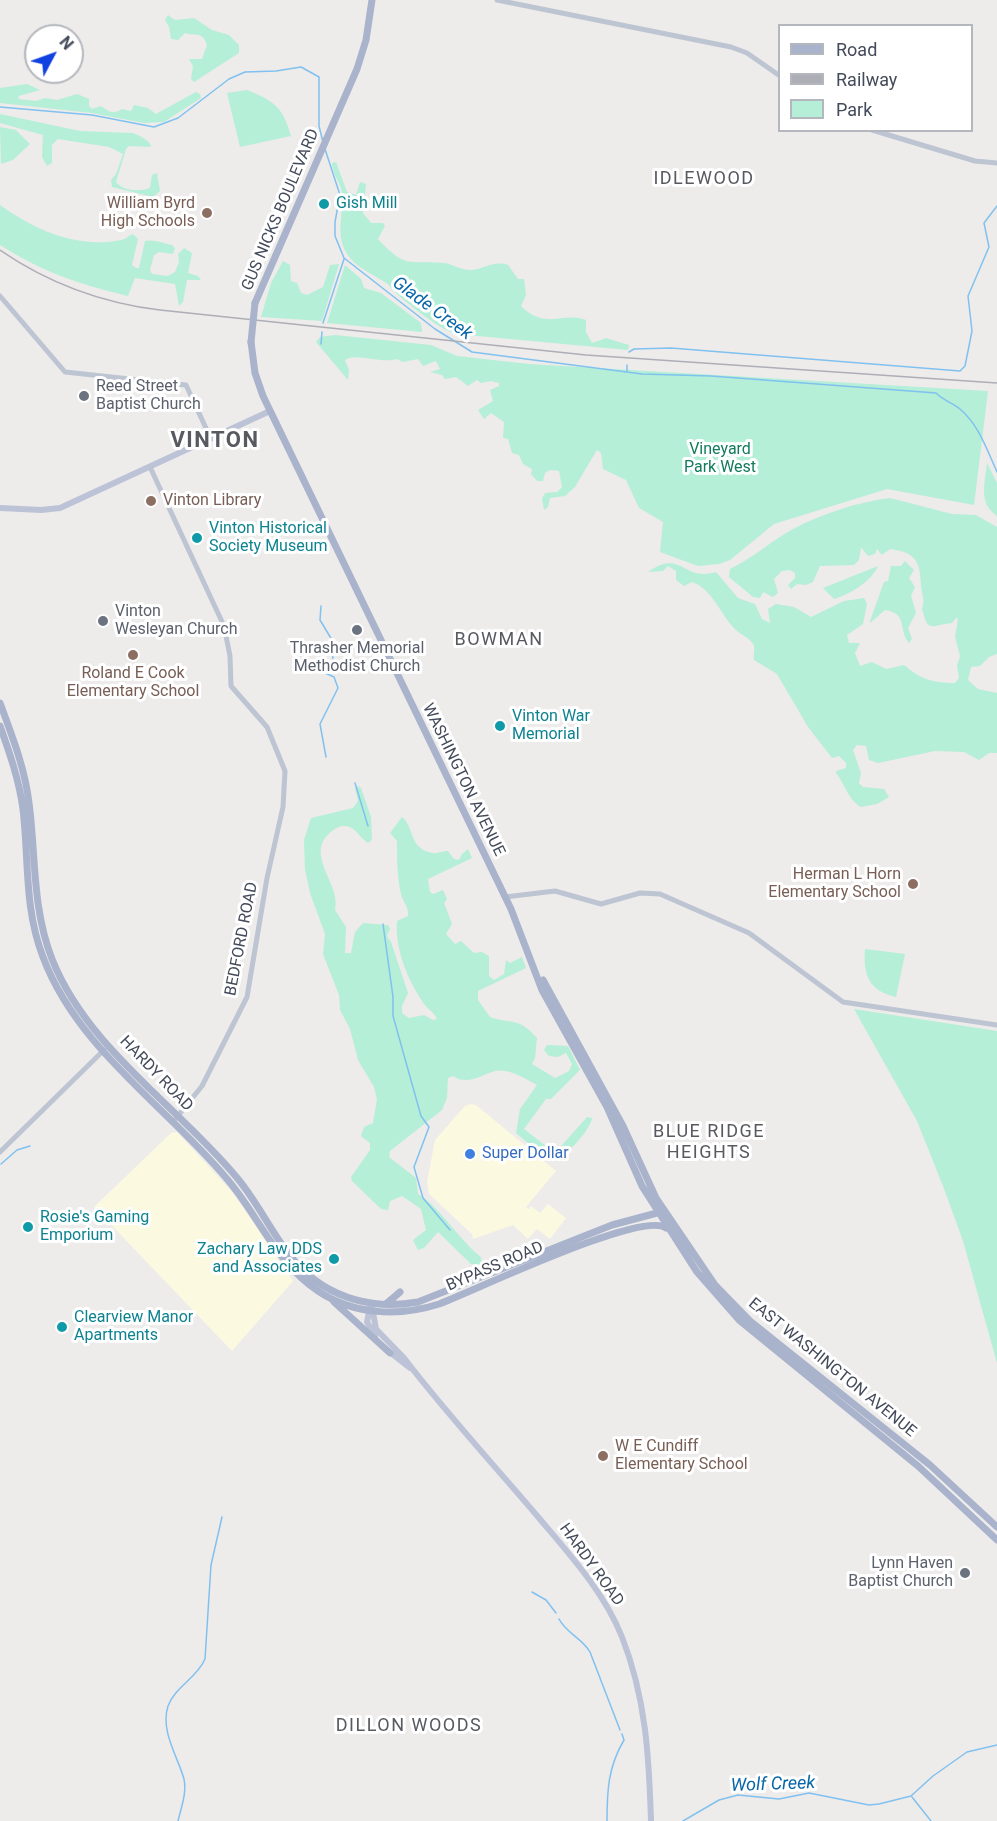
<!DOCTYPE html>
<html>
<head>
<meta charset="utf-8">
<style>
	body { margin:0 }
	#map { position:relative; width:997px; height:1821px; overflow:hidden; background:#eeebeb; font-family:Roboto,sans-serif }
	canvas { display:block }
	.legend { position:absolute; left:778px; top:24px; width:195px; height:108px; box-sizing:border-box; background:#fff; border:2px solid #b4b7bd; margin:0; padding:8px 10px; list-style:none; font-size:18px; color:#434a59 }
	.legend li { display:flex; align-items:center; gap:12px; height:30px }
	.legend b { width:30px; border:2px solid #b4b7bd }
	.north { position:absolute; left:24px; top:24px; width:60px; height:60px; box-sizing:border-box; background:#fff; border:2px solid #b4b7bd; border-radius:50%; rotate:49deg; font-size:16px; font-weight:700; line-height:24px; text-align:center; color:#434a59 }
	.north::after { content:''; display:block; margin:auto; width:21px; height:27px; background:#1142e1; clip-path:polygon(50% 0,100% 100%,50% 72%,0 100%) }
</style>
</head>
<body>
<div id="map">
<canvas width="997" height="1821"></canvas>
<ul class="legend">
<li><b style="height:8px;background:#a9b3cc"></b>Road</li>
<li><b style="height:8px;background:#adaeb6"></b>Railway</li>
<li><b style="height:16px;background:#b5efd7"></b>Park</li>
</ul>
<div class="north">N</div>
</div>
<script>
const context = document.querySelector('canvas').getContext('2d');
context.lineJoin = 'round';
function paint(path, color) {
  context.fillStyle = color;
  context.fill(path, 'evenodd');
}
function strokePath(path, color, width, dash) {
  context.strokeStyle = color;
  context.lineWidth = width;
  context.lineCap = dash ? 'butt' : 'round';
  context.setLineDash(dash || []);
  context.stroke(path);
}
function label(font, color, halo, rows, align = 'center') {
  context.font = font + ' Roboto,sans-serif';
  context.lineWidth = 6;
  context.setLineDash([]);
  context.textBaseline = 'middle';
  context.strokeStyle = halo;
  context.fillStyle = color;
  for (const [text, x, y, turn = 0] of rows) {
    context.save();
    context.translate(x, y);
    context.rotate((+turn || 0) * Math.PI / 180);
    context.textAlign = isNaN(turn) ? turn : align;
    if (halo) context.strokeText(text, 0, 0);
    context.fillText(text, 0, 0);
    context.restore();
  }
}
const commercial = new Path2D(`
	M471 1104 476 1105 556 1171 526 1207 529 1209 531 1206 540 1213 548 1204 566 1218 550 1239 537 1229 528 1239 513 1225 473 1239 472 1234 429 1194 427 1182 435 1140 465 1106Z
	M177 1132 233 1193 293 1281 232 1351 94 1207 171 1133Z`);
const green = new Path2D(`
	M168 15 175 20 194 18 212 30 229 35 239 45V53L194 82 191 79 193 66 189 59H202L207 45C202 30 196 37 185 33L178 40 171 39 169 27 165 20Z
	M27 84 40 90 19 96 18 99 36 101 45 98 57 100 77 94 89 99V106L92 109 101 106C110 112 112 115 122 109L131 111 134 105 148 108 156 114 196 92 200 94 201 98 164 122 144 123 92 113 0 103V88Z
	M247 90C274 101 283 107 291 136L240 147 227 93Z
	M0 114 80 131 133 133C140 136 151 141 151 147L129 146 126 149 116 182C123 191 140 192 150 188L152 175 157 173 160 191 153 197 112 187 111 180 116 174 123 154 109 147 58 139 52 145V163L47 166 42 157 43 135 0 123Z
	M0 127 16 130 30 144 13 160 1 164Z
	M336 162 347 192 356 195 360 182 366 184 363 213 371 223H383L385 226 378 239C406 269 407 260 444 263 453 264 462 271 471 270 485 269 493 260 508 265L518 279H524L526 295 521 306C546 331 562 311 586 320V332L592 343 606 338 629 345 628 350 456 334C439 329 409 305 396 293 392 290 390 285 386 283 373 274 354 267 346 252 335 233 344 214 342 193 341 183 332 174 332 163Z
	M0 205C35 230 77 249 121 240 126 239 128 236 133 234L138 239 132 265 136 268H139L145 241C153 239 164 243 172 245L175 248 173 254 159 252 154 255 150 270 152 274 168 276 175 272 179 262 178 254 184 248 192 253 188 273 198 276 201 280H187L183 302 179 306 175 284 135 278 128 296C79 284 44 273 0 245Z
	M283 261 290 265 291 281 297 283 301 293 307 295 323 287 330 265 339 264 322 321 261 317 271 283Z
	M345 265 361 279 364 288 381 293 421 323 422 332 327 323Z
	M335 335 431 345 457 356 529 364 988 391 974 505 887 489 774 524 730 560 719 564 698 566 660 552 663 522 639 508 626 480 603 469 601 453 597 450 575 487 565 496 550 498 548 507 544 510 542 499 545 493 557 492 562 487 559 471 550 470 545 473 543 481H537L531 474 532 469 523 464 519 455 512 453 508 439 503 438 504 422 491 413 484 419 478 410 493 401 490 390 499 386V383L491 381 481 383 477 380 468 386 456 377 445 379 442 375 430 372 440 369 436 361 423 366 418 359 403 362 397 359C379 364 357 352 345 360L349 370 348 380 316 342 320 337Z
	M987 463 997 483V516C978 503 985 484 987 463Z
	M890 498 952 514 976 515 997 527V654L989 657 980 666 971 667 968 680 978 689 997 693V753H989L979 760 964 752 935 751 878 763 869 760 866 746 857 745 853 750 861 773 859 783 863 787 884 789 889 797 877 804 861 807C848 800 845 784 836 773V771L846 768V763L839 756 832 758 808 727 777 674 754 660C753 656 755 649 754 646 752 638 738 634 733 627 720 613 712 589 692 582L684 586 676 580V571L668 566 663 571 648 572C682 548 682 582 716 572L738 598 755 604 762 619 770 623 768 609 776 604 794 607 811 617 844 601 864 598 867 604 863 624 847 635 849 643H860L855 653 860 666 872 662 886 669 904 665C919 678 932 683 955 683L959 678 957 666 960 656 955 637 958 619 956 618C951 625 951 623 944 624 927 629 927 626 922 609 925 599 922 596 921 585 920 562 916 552 890 549L882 555 877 549 875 554 868 556 861 547 859 560 854 565 820 566 813 582 806 585 797 584 791 589 788 585 795 578V573L790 570 782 571 774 579 778 593 773 597 763 592 760 598 753 597 729 577 730 569C753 558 771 541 793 529 821 514 858 502 890 498Z
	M905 561 914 570 909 578 915 587 911 596 916 613 908 628 912 639 909 643C898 630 908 613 885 610L870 623V621L884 582 888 581 891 566H901Z
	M878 566C872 581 849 595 834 599L823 588Z
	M358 786 361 788 371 817 372 840 368 843C360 838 358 831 350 827 343 825 338 826 332 831 302 854 342 884 335 910L346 927 345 953H351L355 932 363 923 388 925 390 929 387 936 391 942 408 993 402 1006V1013L409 1018 424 1015 433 1020 437 1019C434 1012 426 1008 422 1001 407 978 395 949 397 921L408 916C409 906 403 903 401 894 397 876 397 859 397 841L390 833 402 817C415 827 408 849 433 853 437 854 443 851 448 851L454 859 459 860 462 854 468 849 472 858 428 879 430 892 433 894 443 890 447 899 444 903 452 924 446 934 455 944 461 941 474 953 482 952 489 956V976L494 980 504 974 506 960 510 963 522 957 526 968 478 991V1000L490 1017C513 1025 517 1016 537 1038L535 1058 532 1064 555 1078 569 1071 572 1064 566 1053 558 1057 549 1056 544 1050 547 1045 568 1046 580 1070 551 1099H546L524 1129 555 1153 587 1117 592 1118C590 1131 563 1161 549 1161L516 1133 520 1109 537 1085C526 1079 509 1068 495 1071 481 1075 468 1086 453 1076L448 1078 447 1098 442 1110 390 1151 389 1157 416 1178 418 1194C441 1208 458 1239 481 1257L482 1265 471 1264 438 1232 424 1248 418 1250 413 1240 426 1230 421 1209 402 1196 390 1201 388 1210 381 1209 352 1181 351 1177 370 1150V1143L361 1136 364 1127 373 1123 377 1099 374 1087 358 1060 350 1029 340 1010 339 995 323 954 325 934 310 893 305 869 304 840 311 818 353 808 358 801 355 788Z
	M865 949 905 954 896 997C869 991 863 975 865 949Z
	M854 1009 997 1031V1363L963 1241 943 1186 917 1121Z`);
const stream = new Path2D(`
	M0 107 92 115 154 127 178 118 229 79 245 72 276 71 301 67 319 77V126L323 142
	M325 149 340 195 335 222V236L344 258 435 329 472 352 642 374 711 376 936 393C944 401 953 403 960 409 979 425 987 450 997 472
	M323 323 344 259
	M321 344 322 332
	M629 352 634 349 671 348 960 371 965 366 972 331 968 296 989 247 984 223 997 206
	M627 371V365
	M321 606 320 620 332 640 333 661 325 668V673L334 677 338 688 320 724 326 757
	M355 783 368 826
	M383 924 393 997V1016L421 1116 429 1127 414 1167 423 1198 450 1230
	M1 1164 17 1150 30 1146
	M532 1592 546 1600 556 1613
	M559 1619C566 1633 582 1638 590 1652L620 1730
	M912 1797 931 1821
	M178 1821C181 1808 187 1793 184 1779 178 1757 160 1731 168 1706 175 1687 197 1678 205 1659L211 1565 222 1517
	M607 1821C607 1791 608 1767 624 1740L622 1734
	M683 1821 719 1800 738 1795 779 1799 809 1793 869 1805 879 1804 911 1796 933 1776 967 1752 997 1745`);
const tertiary = new Path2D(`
	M497 0 731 47 747 53 780 76
	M872 130 975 161 997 163
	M0 296 65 372 186 385 211 439
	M150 467 224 626 230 656 231 686 267 727 285 771 283 807 267 878 247 997 202 1086 173 1122
	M505 897 555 891 601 904 640 893 660 894 749 933 843 1002 997 1025
	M0 1152 104 1050`);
const secondary = new Path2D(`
	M0 508 41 510 60 508 270 411
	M370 1307 367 1322 375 1336
	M372 1307 376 1329 404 1358C446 1413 494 1465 539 1518 570 1555 604 1592 622 1637 646 1698 649 1757 651 1821
	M387 1350 410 1368`);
const primary = new Path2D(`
	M255 303 357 69 366 40 372 0
	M251 342 255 373 263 396 511 909 542 990 607 1107 642 1186 697 1272 739 1320 918 1466 997 1540
	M0 703C12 736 25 768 29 803 36 856 32 908 52 959 87 1048 179 1107 238 1179 267 1214 282 1260 322 1285 351 1303 384 1308 418 1302L612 1225 657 1213 666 1215
	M0 726C10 754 19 780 23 809 29 860 24 908 43 957 77 1048 166 1106 227 1179 258 1215 276 1263 318 1291 354 1315 399 1317 439 1304 474 1291 642 1210 666 1228
	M543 980 623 1126 656 1198 715 1285 750 1321 930 1465 997 1527
	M334 1302 390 1353
	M386 1304 400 1292`);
const rail = new Path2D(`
	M0 250C48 283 103 303 160 310L586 355 997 383`);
const primaryBridge = new Path2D(`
	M251 342 255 303`);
const markers = [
	[324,204,6,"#0f9aa8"],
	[207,213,6,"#8d6e63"],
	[84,396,6,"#6b7280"],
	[151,501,6,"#8d6e63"],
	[197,538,6,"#0f9aa8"],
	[103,621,6,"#6b7280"],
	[357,630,6,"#6b7280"],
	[133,655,6,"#8d6e63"],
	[500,726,6,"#0f9aa8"],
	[913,884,6,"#8d6e63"],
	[470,1154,6,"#3f7fe0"],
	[28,1227,6,"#0f9aa8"],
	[334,1259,6,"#0f9aa8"],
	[62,1327,6,"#0f9aa8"],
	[603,1456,6,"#8d6e63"],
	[965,1573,6,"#6b7280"]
];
const educationNames = [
	["William Byrd",195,204],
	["High Schools",195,222],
	["Vinton Library",163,501,"left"],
	["Roland E Cook",133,674,"center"],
	["Elementary School",133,692,"center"],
	["Herman L Horn",901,875],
	["Elementary School",901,893],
	["W E Cundiff",615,1447,"left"],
	["Elementary School",615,1465,"left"]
];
const cultureNames = [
	["Gish Mill",336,204],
	["Vinton Historical",209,529],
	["Society Museum",209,547],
	["Vinton War",512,717],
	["Memorial",512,735],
	["Rosie's Gaming",40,1218],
	["Emporium",40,1236],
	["Zachary Law DDS",322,1250,"right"],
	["and Associates",322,1268,"right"],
	["Clearview Manor",74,1318],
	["Apartments",74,1336]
];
const streetNames = [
	["GUS NICKS BOULEVARD",281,210,-67],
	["WASHINGTON AVENUE",463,780,64],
	["BEDFORD ROAD",242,939,-79],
	["HARDY ROAD",156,1074,46],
	["BYPASS ROAD",495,1267,-23],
	["EAST WASHINGTON AVENUE",832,1368,39],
	["HARDY ROAD",591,1565,54]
];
const worshipNames = [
	["Reed Street",96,387],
	["Baptist Church",96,405],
	["Vinton",115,612],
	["Wesleyan Church",115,630],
	["Thrasher Memorial",357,649,"center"],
	["Methodist Church",357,667,"center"],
	["Lynn Haven",953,1564,"right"],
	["Baptist Church",953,1582,"right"]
];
const parkNames = [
	["Vineyard",720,450],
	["Park West",720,468]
];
const shopNames = [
	["Super Dollar",482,1154]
];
const neighbourhoodNames = [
	["IDLEWOOD",704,179],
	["BOWMAN",499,640],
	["BLUE RIDGE",709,1132],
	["HEIGHTS",709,1153],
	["DILLON WOODS",409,1726]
];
const waterNames = [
	["Glade Creek",432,309,36],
	["Wolf Creek",773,1785,-2]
];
const districtNames = [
	["VINTON",215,441]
];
paint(commercial, '#fcf9e1');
paint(green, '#b5efd7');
strokePath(stream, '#80c1ef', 1.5);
strokePath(tertiary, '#bdc4d2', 5);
strokePath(secondary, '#bcc3d6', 6);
strokePath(primary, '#a9b3cc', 7);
strokePath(rail, '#adaeb6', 1.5);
strokePath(primaryBridge, '#a9b3cc', 7);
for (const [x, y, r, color] of markers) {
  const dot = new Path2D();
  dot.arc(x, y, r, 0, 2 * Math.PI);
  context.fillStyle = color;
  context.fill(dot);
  strokePath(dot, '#fff', 2);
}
label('16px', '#785e54', '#fff', educationNames, 'right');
label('16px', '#0d838f', '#fff', cultureNames, 'left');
label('16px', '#434a59', '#fff', streetNames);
label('16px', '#5b616d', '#fff', worshipNames, 'left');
label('16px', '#127b5c', '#fff', parkNames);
label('16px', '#366cbe', '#fff', shopNames, 'left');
context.letterSpacing = '1.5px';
label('18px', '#585a60', '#fff', neighbourhoodNames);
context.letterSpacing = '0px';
label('italic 18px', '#0666a8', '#fff', waterNames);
context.letterSpacing = '1.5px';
label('bold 22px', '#585a60', '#fff', districtNames);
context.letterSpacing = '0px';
</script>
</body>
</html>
